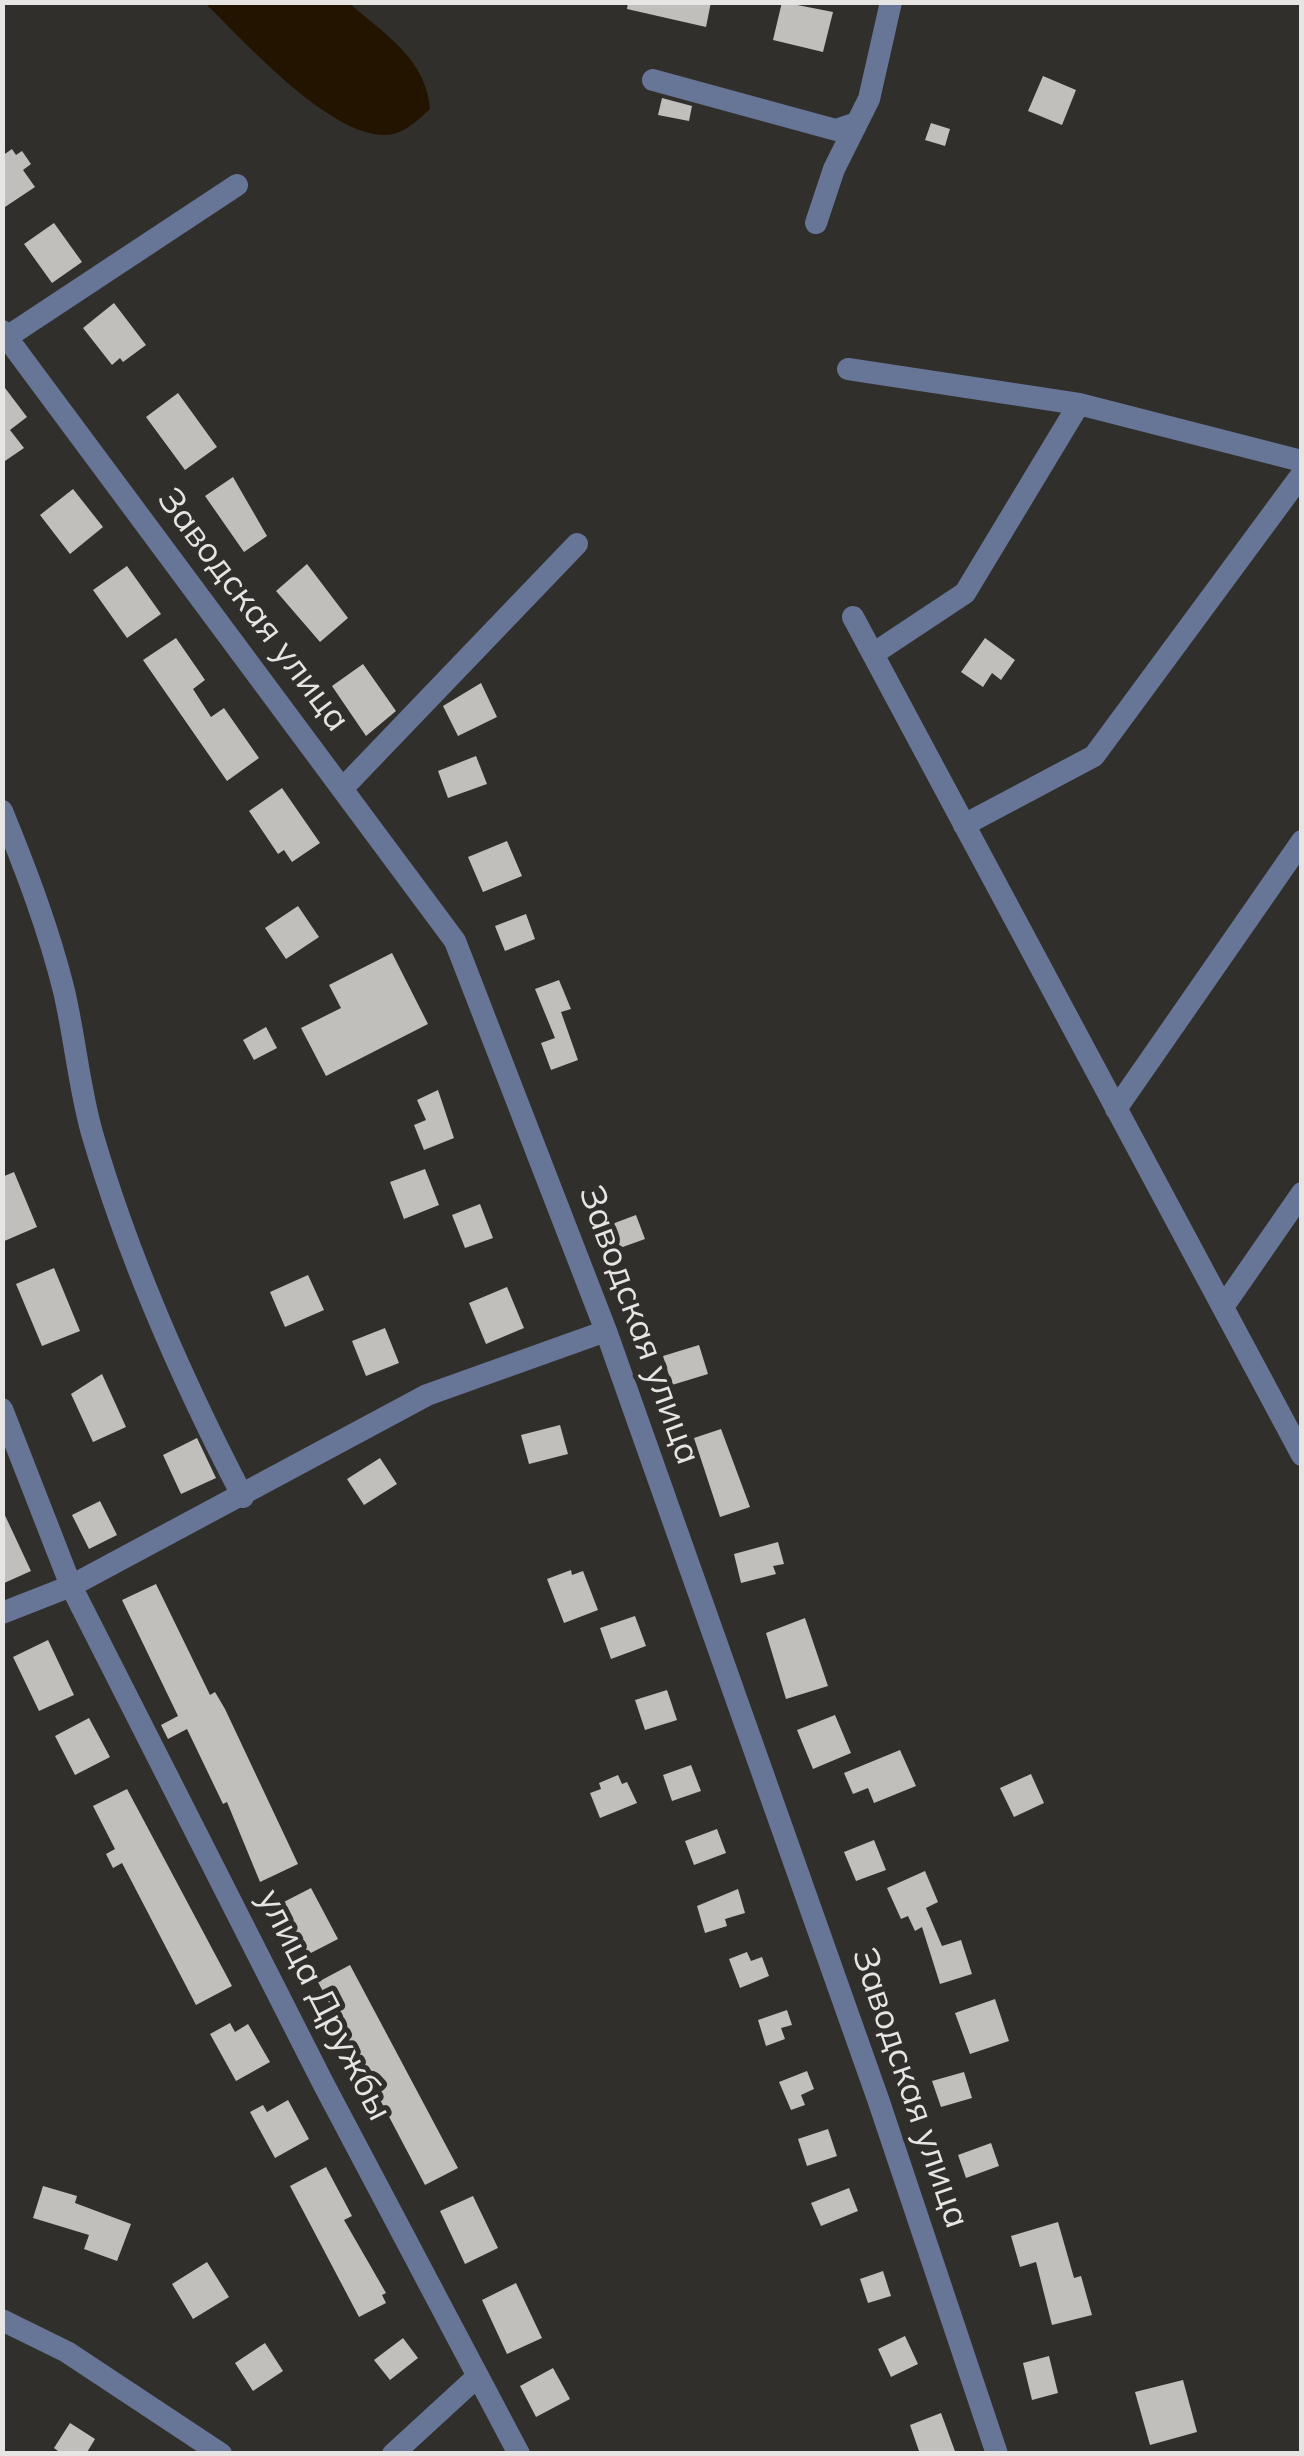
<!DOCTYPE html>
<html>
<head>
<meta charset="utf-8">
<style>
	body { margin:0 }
	#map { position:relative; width:1304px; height:2456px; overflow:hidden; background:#312f2c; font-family:Mulish,sans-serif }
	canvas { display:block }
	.frame { position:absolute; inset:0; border:5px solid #e6e5e3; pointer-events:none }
</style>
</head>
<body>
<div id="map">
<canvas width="1304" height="2456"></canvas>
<div class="frame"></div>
</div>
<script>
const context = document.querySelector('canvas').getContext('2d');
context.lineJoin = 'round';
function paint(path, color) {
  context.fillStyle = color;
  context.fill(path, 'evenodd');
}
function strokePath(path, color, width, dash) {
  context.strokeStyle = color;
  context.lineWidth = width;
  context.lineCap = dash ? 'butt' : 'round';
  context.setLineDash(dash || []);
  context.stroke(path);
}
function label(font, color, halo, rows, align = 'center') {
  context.font = font + ' Mulish,sans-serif';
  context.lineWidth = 10;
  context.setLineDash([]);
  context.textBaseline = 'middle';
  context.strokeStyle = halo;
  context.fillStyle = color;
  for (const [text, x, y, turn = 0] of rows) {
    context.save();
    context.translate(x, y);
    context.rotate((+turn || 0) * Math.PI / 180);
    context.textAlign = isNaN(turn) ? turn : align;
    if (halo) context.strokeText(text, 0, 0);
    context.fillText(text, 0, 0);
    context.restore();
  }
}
const water = new Path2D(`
	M205 3H349C384 34 426 58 430 109 417 121 403 135 384 135 328 135 243 40 205 3Z`);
const building = new Path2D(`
	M628 2H711L706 27 627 9Z
	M782 2 833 12 823 52 773 40Z
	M1043 76 1076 90 1062 125 1028 111Z
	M662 98 692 106 689 121 658 115Z
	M931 123 950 129 945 146 925 140Z
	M12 149 16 155 22 151 31 164 23 170 35 187 2 209V156Z
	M54 223 82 262 52 283 24 244Z
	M114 303 146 345 123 362 120 358 112 365 83 328Z
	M2 384 27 417 10 430 24 448 2 463Z
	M178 393 217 447 185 470 146 417Z
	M233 477 267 536 244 552 205 496Z
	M73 489 103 527 70 554 40 515Z
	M307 564 348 618 320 642 276 591Z
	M127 566 161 614 127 638 93 590Z
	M176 638 205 680 193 689 211 717 224 708 259 758 227 781 143 660Z
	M985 638 1015 660 1001 680 992 673 983 687 961 672Z
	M363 664 396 711 366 736 332 686Z
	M481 683 497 717 458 736 443 706Z
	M476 756 487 784 448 798 438 771Z
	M282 788 320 843 292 862 284 850 278 854 249 811Z
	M507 841 522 876 483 892 468 857Z
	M298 906 319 937 286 959 265 928Z
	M526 914 535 939 505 951 495 926Z
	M392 953 428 1024 326 1076 301 1028 341 1008 329 985Z
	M559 980 571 1009 561 1012 578 1060 551 1070 541 1043 555 1038 535 989Z
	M266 1027 277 1048 254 1060 243 1040Z
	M438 1090 454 1138 424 1150 414 1125 426 1120 417 1100Z
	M425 1169 439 1205 404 1219 390 1182Z
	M14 1172 37 1227 2 1242V1177Z
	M480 1204 493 1238 465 1248 452 1215Z
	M636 1215 645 1239 620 1248 612 1224Z
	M54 1268 80 1331 42 1346 16 1284Z
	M308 1275 324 1310 285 1327 270 1292Z
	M507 1287 524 1328 486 1344 469 1303Z
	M385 1328 399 1363 366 1376 352 1341Z
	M699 1345 708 1374 672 1385 663 1356Z
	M102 1374 126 1427 93 1442 71 1394Z
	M560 1425 568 1454 529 1464 521 1435Z
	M721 1429 750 1507 720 1517 694 1438Z
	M197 1438 216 1478 181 1494 163 1455Z
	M380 1458 397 1484 364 1505 347 1479Z
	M100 1501 117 1535 89 1549 72 1515Z
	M2 1509 31 1571 2 1584Z
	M778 1542 784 1564 773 1566 776 1574 741 1583 734 1554Z
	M571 1570 572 1575 583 1571 598 1610 564 1623 547 1579Z
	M156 1584 210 1695 215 1692 225 1709 298 1864 260 1882 227 1802 223 1804 187 1729 168 1739 161 1725 178 1716 122 1600Z
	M635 1616 646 1646 611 1659 600 1628Z
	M805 1618 828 1686 786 1699 766 1633Z
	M48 1640 74 1695 39 1711 13 1657Z
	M667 1690 677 1720 645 1730 635 1700Z
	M835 1715 851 1753 813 1769 797 1730Z
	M89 1718 110 1757 75 1775 55 1736Z
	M900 1750 916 1786 874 1803 868 1788 853 1794 844 1773Z
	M691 1765 701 1791 672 1801 663 1775Z
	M1031 1774 1044 1803 1014 1817 1000 1788Z
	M618 1775 622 1784 627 1782 637 1803 600 1818 590 1793 601 1789 599 1783Z
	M127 1789 232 1986 196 2005 122 1863 113 1868 106 1854 115 1849 93 1806Z
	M717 1829 726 1853 694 1865 685 1841Z
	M874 1840 886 1870 856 1881 844 1852Z
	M925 1871 938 1902 926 1908 942 1946 961 1940 972 1974 940 1984 922 1927 915 1931 908 1916 901 1919 887 1888Z
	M311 1888 338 1939 305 1956 278 1905Z
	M738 1889 745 1913 725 1919 727 1926 705 1933 697 1906Z
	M747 1952 751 1961 762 1957 769 1976 740 1988 729 1959Z
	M350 1965 458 2168 425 2185 318 1982Z
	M995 1999 1009 2041 970 2054 955 2013Z
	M787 2010 792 2025 781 2028 785 2039 766 2046 758 2020Z
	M230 2023 235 2032 248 2024 270 2062 236 2081 210 2034Z
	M807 2071 814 2089 801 2095 805 2105 791 2110 779 2082Z
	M964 2072 972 2098 941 2107 932 2081Z
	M288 2100 309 2139 275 2158 250 2112 263 2105 267 2112Z
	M828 2129 837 2156 807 2166 798 2139Z
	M991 2143 999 2166 966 2178 958 2155Z
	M326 2167 352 2216 344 2220 386 2293 382 2295 386 2303 359 2317 290 2186Z
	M43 2186 77 2196 75 2203 131 2224 117 2261 84 2249 89 2235 33 2218Z
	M849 2188 858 2211 821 2226 811 2203Z
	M473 2196 498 2248 465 2264 440 2211Z
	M1058 2222 1074 2278 1081 2276 1092 2315 1052 2325 1036 2262 1020 2267 1011 2236Z
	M207 2262 229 2297 193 2319 172 2284Z
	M883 2271 891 2296 868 2303 860 2279Z
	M516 2283 542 2338 507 2354 482 2300Z
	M905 2336 918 2364 891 2377 878 2349Z
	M403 2338 418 2358 390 2380 374 2360Z
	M265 2343 283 2371 253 2391 235 2363Z
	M1049 2356 1058 2393 1032 2400 1023 2363Z
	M553 2368 570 2399 536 2417 520 2386Z
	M1183 2380 1197 2432 1150 2445 1135 2392Z
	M941 2413 956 2454H920L910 2425Z
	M70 2423 95 2439 86 2454H62L54 2448Z`);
const minor = new Path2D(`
	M653 80 836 130 857 123 869 99 891 2
	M816 223 834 169 857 123
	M2 331 455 941 606 1331 878 2099 997 2454
	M7 337 237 185
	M848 369 1079 404 1302 461
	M853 617 1302 1455
	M873 654 965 593 1079 404
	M342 789 577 544
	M2 811C26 870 49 930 64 991 75 1038 79 1087 92 1133 129 1260 182 1380 243 1497
	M964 825 1094 756 1302 474
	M1116 1109 1302 841
	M1223 1307 1302 1193
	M2 1409 71 1586 323 2083 519 2454
	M2 1613 71 1586 427 1395 606 1331
	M2 2320 67 2352 221 2454
	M393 2454 478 2376`);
const streetNames = [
	["Заводская улица",253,610,53],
	["Заводская улица",639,1325,70],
	["улица Дружбы",324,2005,63],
	["Заводская улица",910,2088,71]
];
paint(water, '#231400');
paint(building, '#c1bfbb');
strokePath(minor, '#677597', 22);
label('35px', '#e6e5e3', '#312f2c', streetNames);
</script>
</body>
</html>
